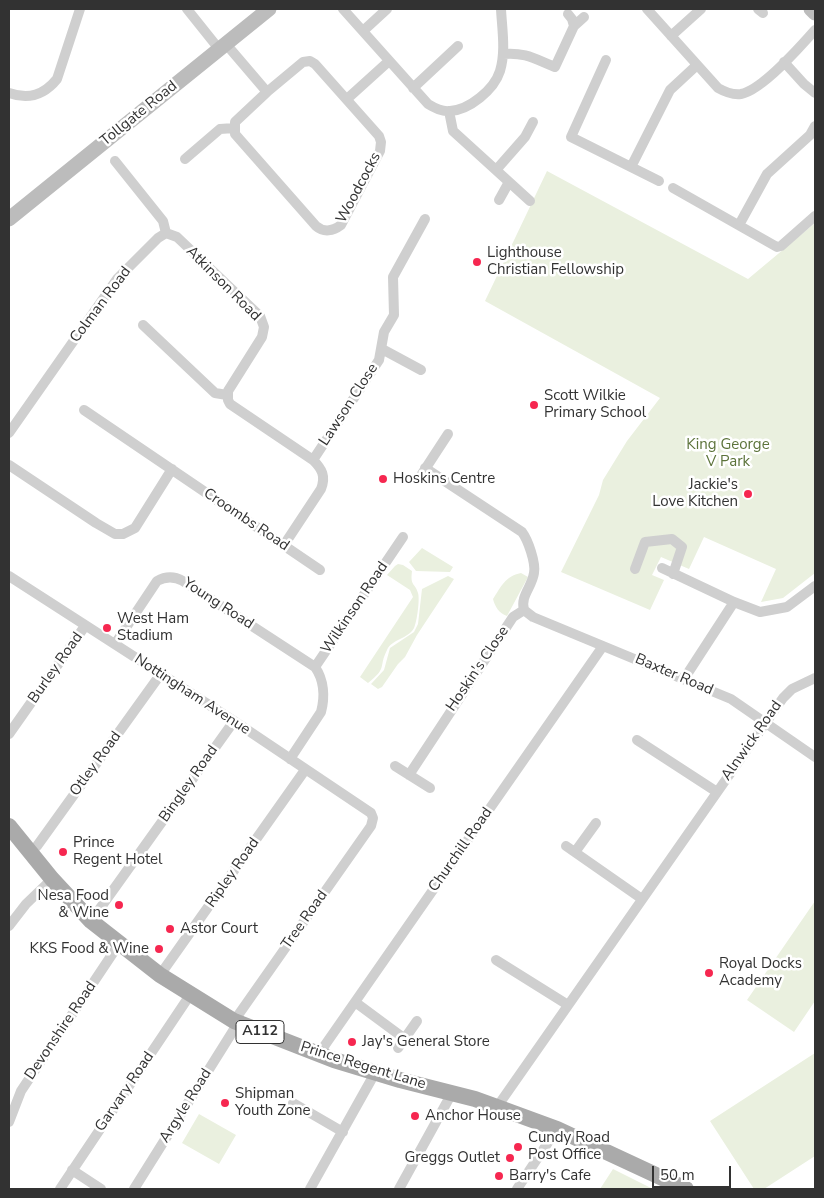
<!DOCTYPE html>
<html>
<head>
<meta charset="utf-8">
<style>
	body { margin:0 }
	#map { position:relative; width:824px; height:1198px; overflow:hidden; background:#fff; font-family:"Nunito Sans",sans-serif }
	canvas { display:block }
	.frame { position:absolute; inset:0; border:10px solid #323232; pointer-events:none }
	.scale { position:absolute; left:652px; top:1166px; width:79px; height:22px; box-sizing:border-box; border:2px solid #323232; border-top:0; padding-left:6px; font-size:15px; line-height:18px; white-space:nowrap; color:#323232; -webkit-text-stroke:4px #fff; paint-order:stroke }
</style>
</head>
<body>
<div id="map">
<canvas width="824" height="1198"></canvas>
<div class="frame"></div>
<div class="scale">50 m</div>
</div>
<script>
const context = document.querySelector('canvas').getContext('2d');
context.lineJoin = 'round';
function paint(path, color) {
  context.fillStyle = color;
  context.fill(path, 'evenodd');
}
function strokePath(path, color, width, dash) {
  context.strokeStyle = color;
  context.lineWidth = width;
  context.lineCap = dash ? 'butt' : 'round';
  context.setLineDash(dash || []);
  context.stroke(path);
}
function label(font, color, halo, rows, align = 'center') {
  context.font = font + ' "Nunito Sans",sans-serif';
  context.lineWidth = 5;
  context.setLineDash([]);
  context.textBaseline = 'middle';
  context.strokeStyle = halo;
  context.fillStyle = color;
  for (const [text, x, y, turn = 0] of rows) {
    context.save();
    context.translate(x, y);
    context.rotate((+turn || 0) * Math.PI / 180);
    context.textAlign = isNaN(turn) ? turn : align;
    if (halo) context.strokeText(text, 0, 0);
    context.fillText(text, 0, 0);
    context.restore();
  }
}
const green = new Path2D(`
	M547 171 748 279 815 223V573L783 598 761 602 776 569 704 537 689 569 661 557 652 575 664 580 650 610 561 572 599 495 603 480 627 441 660 398 485 301Z
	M422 548 453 567 450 572 416 571 409 562Z
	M398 564 403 565 412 571C410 587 415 582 418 593 420 599 417 622 414 628 408 639 392 639 387 650 378 668 388 667 368 683L360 677 413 597 410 590 387 575 395 566Z
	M521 573 528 577 507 616C499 613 495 607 493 599 501 587 505 576 521 573Z
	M448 576 454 579 417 635 405 657 398 664 382 687 378 689 371 684 384 670 390 648 414 632 418 624 422 589Z
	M815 901V1001L794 1032 747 1000Z
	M815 1053V1156L764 1189H754L710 1121Z
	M199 1114 236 1135 219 1164 182 1143Z
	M613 1169 649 1187 654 1189H600Z`);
const street = new Path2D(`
	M187 9 219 49
	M343 9 428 104C435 108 442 112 450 111 469 110 494 90 500 71 506 51 502 29 501 9
	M647 9 718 88C725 92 732 95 741 94 762 90 800 47 815 30
	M758 9 763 13
	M568 14 572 19 574 26
	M363 31 387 9
	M671 36 701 9
	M226 44 267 92 303 62 310 61 315 64 379 136 381 142 380 151 341 225C333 231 324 233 316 226L235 134V122L267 92
	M503 54C525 52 535 59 555 67L574 26 584 17
	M606 60 571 137 659 181
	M784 62 804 84 815 93
	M413 88 458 46
	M9 93C29 100 44 95 57 79L80 9
	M347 99 389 61
	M449 111 453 131 530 201
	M185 159 220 129 234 128
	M115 161 163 221 166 233
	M631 167 670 90 697 65
	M496 170 525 137 533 122
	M673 188 777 247 781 246 815 216
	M499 200 509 182
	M739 225 767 174 810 135 815 126
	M166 233 177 237 260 316 264 327 262 337 228 391V400L230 404 313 460C322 469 326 476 321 489L284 545
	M143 325 215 393 227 395
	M382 349 421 370
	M84 410 320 570
	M9 433 117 279 158 238 166 233
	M313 460 379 360 384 332 394 315 393 277 425 219
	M9 465 96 523 115 534H123L135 528 172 469
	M425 468 522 532C528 540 536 563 534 573 532 587 520 596 524 610
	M418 480 448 434
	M662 568 734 602 760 612 787 607 815 586
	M635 569 645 542 672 539 682 547 673 574
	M9 576 234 721 371 813 373 818 371 826 234 1021
	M524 610 533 617 731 699 815 757
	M115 644 157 581C166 576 174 576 183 581L315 667C324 680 325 697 321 712L290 759
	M315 667 403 537
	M684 679 734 602
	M9 734 85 626
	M637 740 717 792
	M395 766 430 788
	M409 775 513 617 524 610
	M566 846 642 899
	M31 852 37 846 160 675
	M575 852 596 823
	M91 921 234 721
	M9 926 26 904 52 879
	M496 960 568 1005
	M160 975 305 770
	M355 1002 405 1039
	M398 1048 417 1021
	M320 1055 325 1045 603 646
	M293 1103 343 1132
	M497 1107 783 698 792 689 815 678
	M9 1122 21 1091 119 944
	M72 1170 101 1189
	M60 1189 190 995
	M134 1189 238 1023
	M310 1189 375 1073
	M399 1189 452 1093
	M517 1189 557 1129`);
const secondary = new Path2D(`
	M811 9 815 13
	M9 219 269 9`);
const primary = new Path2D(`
	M9 826 52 879 91 921 160 975 234 1021 334 1060 400 1080 475 1099 497 1107 557 1129 686 1189`);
const markers = [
	[477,262,5,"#f62750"],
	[534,405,5,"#f62750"],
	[383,479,5,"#f62750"],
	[748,494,5,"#f62750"],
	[107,628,5,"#f62750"],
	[63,852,5,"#f62750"],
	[119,905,5,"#f62750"],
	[170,929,5,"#f62750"],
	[159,949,5,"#f62750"],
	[709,973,5,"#f62750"],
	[352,1042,5,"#f62750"],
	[225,1103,5,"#f62750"],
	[415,1116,5,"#f62750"],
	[518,1147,5,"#f62750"],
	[510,1158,5,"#f62750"],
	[499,1176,5,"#f62750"]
];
const shields = [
	[260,1032,48]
];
const shieldNames = [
	["A112",260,1032]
];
const streetNames = [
	["Tollgate Road",139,114,-39],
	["Woodcocks",359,188,-62],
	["Atkinson Road",223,284,45],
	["Colman Road",101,305,-53],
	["Lawson Close",349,405,-57],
	["Croombs Road",246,520,34],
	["Young Road",218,604,33],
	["Wilkinson Road",355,608,-56],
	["Burley Road",56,668,-55],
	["Hoskin's Close",478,669,-56],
	["Baxter Road",674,675,23],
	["Nottingham Avenue",192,695,33],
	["Alnwick Road",752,741,-55],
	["Otley Road",96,764,-54],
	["Bingley Road",189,784,-55],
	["Churchill Road",461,850,-55],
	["Ripley Road",233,873,-55],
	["Tree Road",305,920,-55],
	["Devonshire Road",61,1031,-56],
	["Prince Regent Lane",363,1066,17],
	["Garvary Road",125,1092,-56],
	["Argyle Road",186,1106,-58]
];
const poiNames = [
	["Lighthouse",487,253],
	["Christian Fellowship",487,270],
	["Scott Wilkie",544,396],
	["Primary School",544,413],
	["Hoskins Centre",393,479],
	["Jackie's",738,485,"right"],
	["Love Kitchen",738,502,"right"],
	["West Ham",117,619],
	["Stadium",117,636],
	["Prince",73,843],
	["Regent Hotel",73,860],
	["Nesa Food",109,896,"right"],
	["& Wine",109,913,"right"],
	["Astor Court",180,929],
	["KKS Food & Wine",149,949,"right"],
	["Royal Docks",719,964],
	["Academy",719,981],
	["Jay's General Store",362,1042],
	["Shipman",235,1094],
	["Youth Zone",235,1111],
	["Anchor House",425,1116],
	["Cundy Road",528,1138],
	["Post Office",528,1155],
	["Greggs Outlet",500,1158,"right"],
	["Barry's Cafe",509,1176]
];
const parkNames = [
	["King George",728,445],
	["V Park",728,462]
];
paint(green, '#eaf0df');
strokePath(street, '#cfcfcf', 10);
strokePath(secondary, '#bcbcbc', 15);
strokePath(primary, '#aaa', 16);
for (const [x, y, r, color] of markers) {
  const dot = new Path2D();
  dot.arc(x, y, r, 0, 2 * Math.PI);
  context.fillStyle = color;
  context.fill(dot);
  strokePath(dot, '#fff', 2);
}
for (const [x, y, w] of shields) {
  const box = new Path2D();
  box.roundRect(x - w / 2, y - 11.5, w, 23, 4);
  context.fillStyle = '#fff';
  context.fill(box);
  strokePath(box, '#323232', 1);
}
label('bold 14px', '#323232', null, shieldNames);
label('15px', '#323232', '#fff', streetNames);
label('15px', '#323232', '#fff', poiNames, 'left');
label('15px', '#5c733a', '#fff', parkNames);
</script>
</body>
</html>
